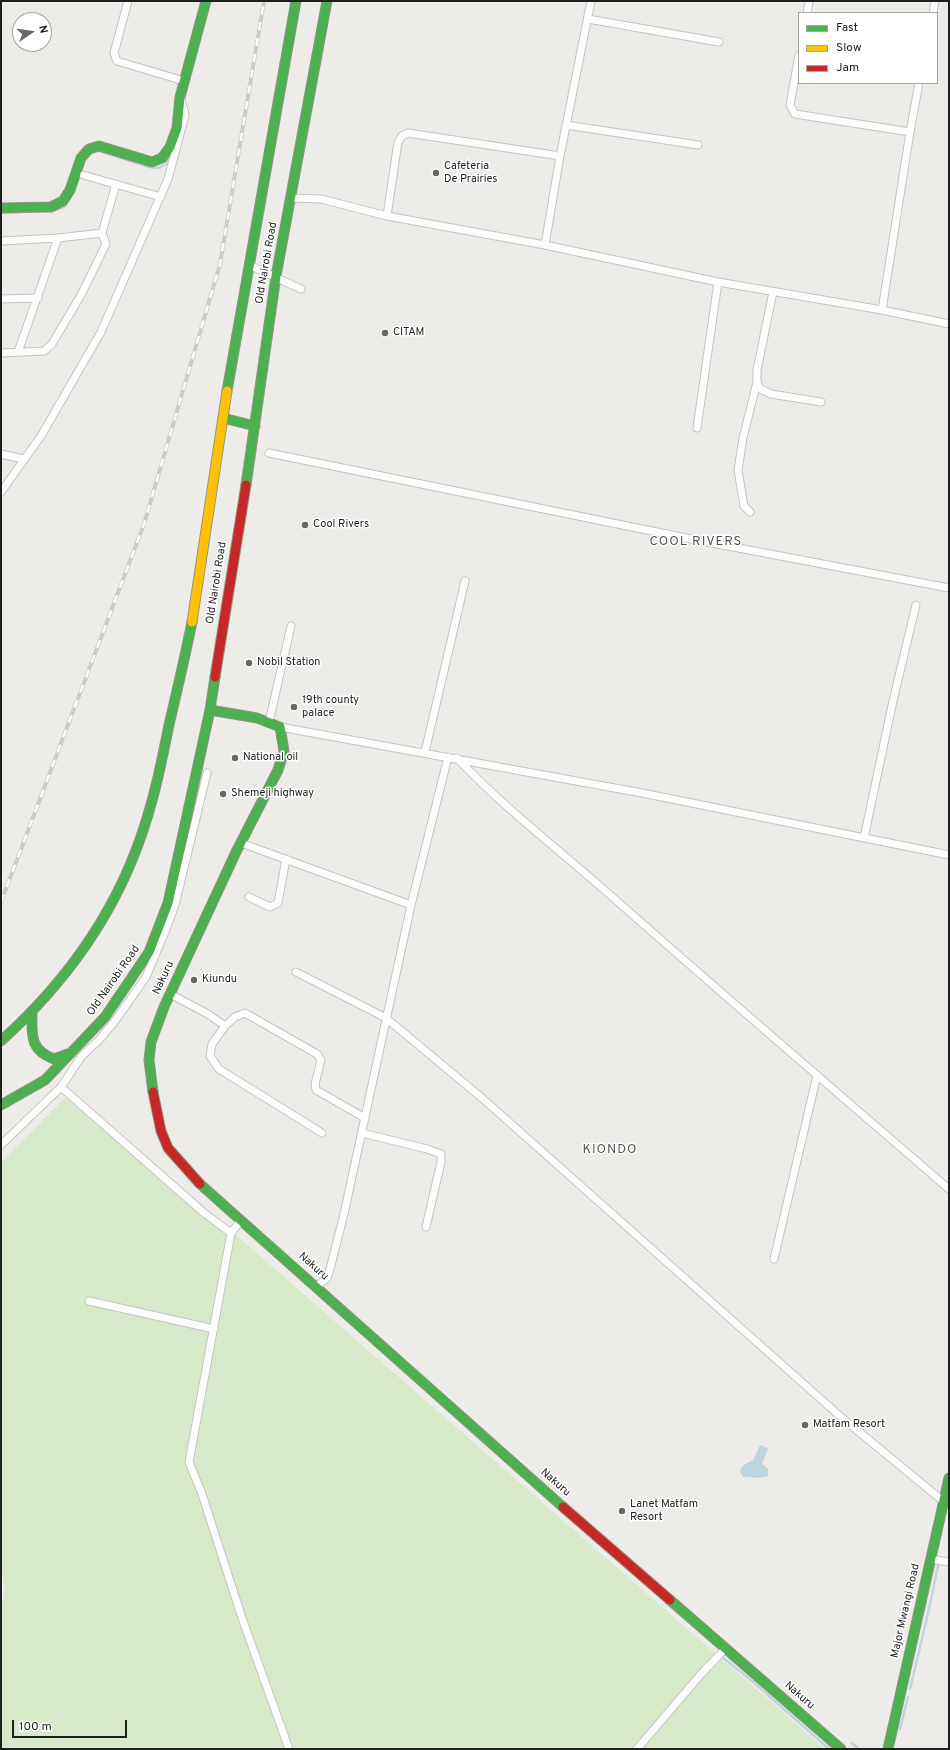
<!DOCTYPE html>
<html>
<head>
<meta charset="utf-8">
<style>
	body { margin:0 }
	#map { position:relative; width:950px; height:1750px; overflow:hidden; background:#edece8; font-family:Overpass,sans-serif }
	canvas { display:block }
	.frame { position:absolute; inset:0; border:2px solid #1f1f1f; pointer-events:none }
	.legend { position:absolute; left:798px; top:12px; width:140px; height:72px; box-sizing:border-box; background:#fff; border:1px solid #a5a5a5; margin:0; padding:5px 7px; list-style:none; font-size:12px; color:#1f1f1f }
	.legend li { display:flex; align-items:center; gap:8px; height:20px }
	.legend b { width:20px; border:1px solid #a5a5a5 }
	.north { position:absolute; left:12px; top:12px; width:40px; height:40px; box-sizing:border-box; background:#fff; border:1px solid #a5a5a5; border-radius:50%; rotate:77deg; font-size:11px; font-weight:700; line-height:16px; text-align:center; color:#1f1f1f }
	.north::after { content:''; display:block; margin:auto; width:14px; height:18px; background:#676765; clip-path:polygon(50% 0,100% 100%,50% 72%,0 100%) }
	.scale { position:absolute; left:12px; top:1720px; width:115px; height:18px; box-sizing:border-box; border:2px solid #1f1f1f; border-top:0; padding-left:5px; font-size:12px; line-height:14px; white-space:nowrap; color:#1f1f1f; -webkit-text-stroke:3px #fff; paint-order:stroke }
</style>
</head>
<body>
<div id="map">
<canvas width="950" height="1750"></canvas>
<div class="frame"></div>
<ul class="legend">
<li><b style="height:5px;background:#4caf50"></b>Fast</li>
<li><b style="height:5px;background:#ffc107"></b>Slow</li>
<li><b style="height:5px;background:#c62828"></b>Jam</li>
</ul>
<div class="north">N</div>
<div class="scale">100 m</div>
</div>
<script>
const context = document.querySelector('canvas').getContext('2d');
context.lineJoin = 'round';
function paint(path, color) {
  context.fillStyle = color;
  context.fill(path, 'evenodd');
}
function strokePath(path, color, width, dash) {
  context.strokeStyle = color;
  context.lineWidth = width;
  context.lineCap = dash ? 'butt' : 'round';
  context.setLineDash(dash || []);
  context.stroke(path);
}
function label(font, color, halo, rows, align = 'center') {
  context.font = font + ' Overpass,sans-serif';
  context.lineWidth = 3;
  context.setLineDash([]);
  context.textBaseline = 'middle';
  context.strokeStyle = halo;
  context.fillStyle = color;
  for (const [text, x, y, turn = 0] of rows) {
    context.save();
    context.translate(x, y);
    context.rotate((+turn || 0) * Math.PI / 180);
    context.textAlign = isNaN(turn) ? turn : align;
    if (halo) context.strokeText(text, 0, 0);
    context.fillText(text, 0, 0);
    context.restore();
  }
}
const grass = new Path2D(`
	M65 1098 229 1229 825 1749H1V1608L5 1588 1 1569V1162Z`);
const water = new Path2D(`
	M760 1445 768 1448 762 1464 768 1469V1476C759 1479 752 1477 743 1477L740 1471 742 1466 753 1460Z`);
const stream = new Path2D(`
	M100 151 149 167 158 168 166 164 172 151
	M52 211 64 207 74 192
	M1 213 21 212
	M722 1657 752 1681 829 1749
	M910 1689 929 1609 938 1566
	M900 1729 908 1697
	M852 1743 859 1749`);
const street = new Path2D(`
	M128 1 114 53 117 61 184 81
	M807 13 809 1
	M933 13 935 1
	M588 19 719 42
	M799 55 790 105 795 114 910 132
	M566 125 698 145
	M83 175 161 197
	M291 198 321 199 387 216 545 245 718 282 882 310 949 324
	M387 216 398 142 402 136 408 133 560 156
	M1 241 58 238 102 233
	M545 245 560 156 591 1
	M249 265 301 289
	M773 292 757 370V381L759 388 771 394 821 402
	M1 299 38 298
	M882 310 910 132 919 83
	M18 352 58 238
	M1 353 44 351 52 344 81 295 106 244 102 233 116 184
	M697 428 718 282
	M269 453 691 539 949 588
	M1 454 23 459
	M1 492 41 436 101 332 168 179 185 115 181 99
	M750 512 744 506 738 470 743 438 757 382
	M269 722 291 626
	M280 727 642 793 949 855
	M425 752 465 581
	M457 758C504 808 558 849 609 894 721 993 835 1091 949 1189
	M864 838 893 701 916 605
	M241 843 411 905
	M249 897 270 907 278 903 286 859
	M296 972 386 1018 482 1098 841 1417 943 1501
	M170 994 208 1014 225 1026 235 1017 245 1013 317 1054 321 1060 315 1084 316 1090 365 1118
	M225 1026 212 1044 210 1056 219 1069 322 1133
	M61 1087 81 1057 100 1039 115 1021 146 977 165 932 175 905 207 773
	M362 1133 427 1149 441 1154V1162L426 1227
	M1 1145 61 1087 203 1212 231 1233 241 1220
	M231 1233 189 1462 202 1494 242 1618 289 1749
	M774 1259 817 1075
	M317 1286 327 1278 329 1273 344 1214 411 905 448 757
	M89 1301 214 1329
	M930 1559 949 1562
	M637 1749 702 1673 726 1648`);
const fast = new Path2D(`
	M1 208 51 207 63 201 70 190 81 158 89 149 99 146 152 162 162 158 170 147 177 128 180 97 206 1
	M227 391 296 1
	M223 418 255 426
	M246 485 276 276 327 1
	M32 1011C32 1034 29 1050 54 1059L68 1054
	M1 1041C62 986 111 920 139 842 153 804 161 765 169 725 177 691 185 657 192 622
	M153 1092 149 1060 151 1042 164 1007 236 852 278 770 284 751 280 727 257 718 210 710
	M1 1105 45 1080 105 1017 149 952 168 903 210 710 215 677
	M200 1184 563 1507
	M670 1600 841 1749
	M888 1749 949 1478`);
const slow = new Path2D(`
	M192 622 227 391`);
const jam = new Path2D(`
	M215 677 246 485
	M153 1092 161 1131 168 1148 200 1184
	M563 1507 670 1600`);
const rail = new Path2D(`
	M1 902 144 524 220 264 264 1`);
const markers = [
	[436,173,4,"#676765"],
	[385,333,4,"#676765"],
	[305,525,4,"#676765"],
	[249,663,4,"#676765"],
	[294,707,4,"#676765"],
	[235,758,4,"#676765"],
	[223,794,4,"#676765"],
	[194,980,4,"#676765"],
	[805,1425,4,"#676765"],
	[622,1511,4,"#676765"]
];
const poiNames = [
	["Cafeteria",444,167],
	["De Prairies",444,180],
	["CITAM",393,333],
	["Cool Rivers",313,525],
	["Nobil Station",257,663],
	["19th county",302,701],
	["palace",302,714],
	["National oil",243,758],
	["Shemeji highway",231,794],
	["Kiundu",202,980],
	["Matfam Resort",813,1425],
	["Lanet Matfam",630,1505],
	["Resort",630,1518]
];
const streetNames = [
	["Old Nairobi Road",267,263,-80],
	["Old Nairobi Road",217,583,-81],
	["Nakuru",164,978,-65],
	["Old Nairobi Road",114,981,-55],
	["Nakuru",313,1267,42],
	["Nakuru",555,1483,41],
	["Major Mwangi Road",906,1611,-77],
	["Nakuru",799,1696,41]
];
const quarterNames = [
	["COOL RIVERS",696,542],
	["KIONDO",610,1150]
];
paint(grass, '#d8e9c9');
paint(water, '#bed5de');
strokePath(stream, '#bed5de', 2.5);
strokePath(street, '#c4c4c2', 9);
strokePath(fast, '#939681', 11);
strokePath(slow, '#939681', 11);
strokePath(jam, '#939681', 11);
strokePath(street, '#fcfcfc', 7);
strokePath(fast, '#4caf50', 9);
strokePath(slow, '#ffc107', 9);
strokePath(jam, '#c62828', 9);
strokePath(rail, '#cbcbca', 4);
strokePath(rail, '#fff', 2.5, [8]);
for (const [x, y, r, color] of markers) {
  const dot = new Path2D();
  dot.arc(x, y, r, 0, 2 * Math.PI);
  context.fillStyle = color;
  context.fill(dot);
  strokePath(dot, '#fff', 1.5);
}
label('11px', '#1f1f1f', '#fff', poiNames, 'left');
label('11px', '#1f1f1f', '#fff', streetNames);
context.letterSpacing = '1px';
label('13px', '#525252', '#fff', quarterNames);
context.letterSpacing = '0px';
</script>
</body>
</html>
